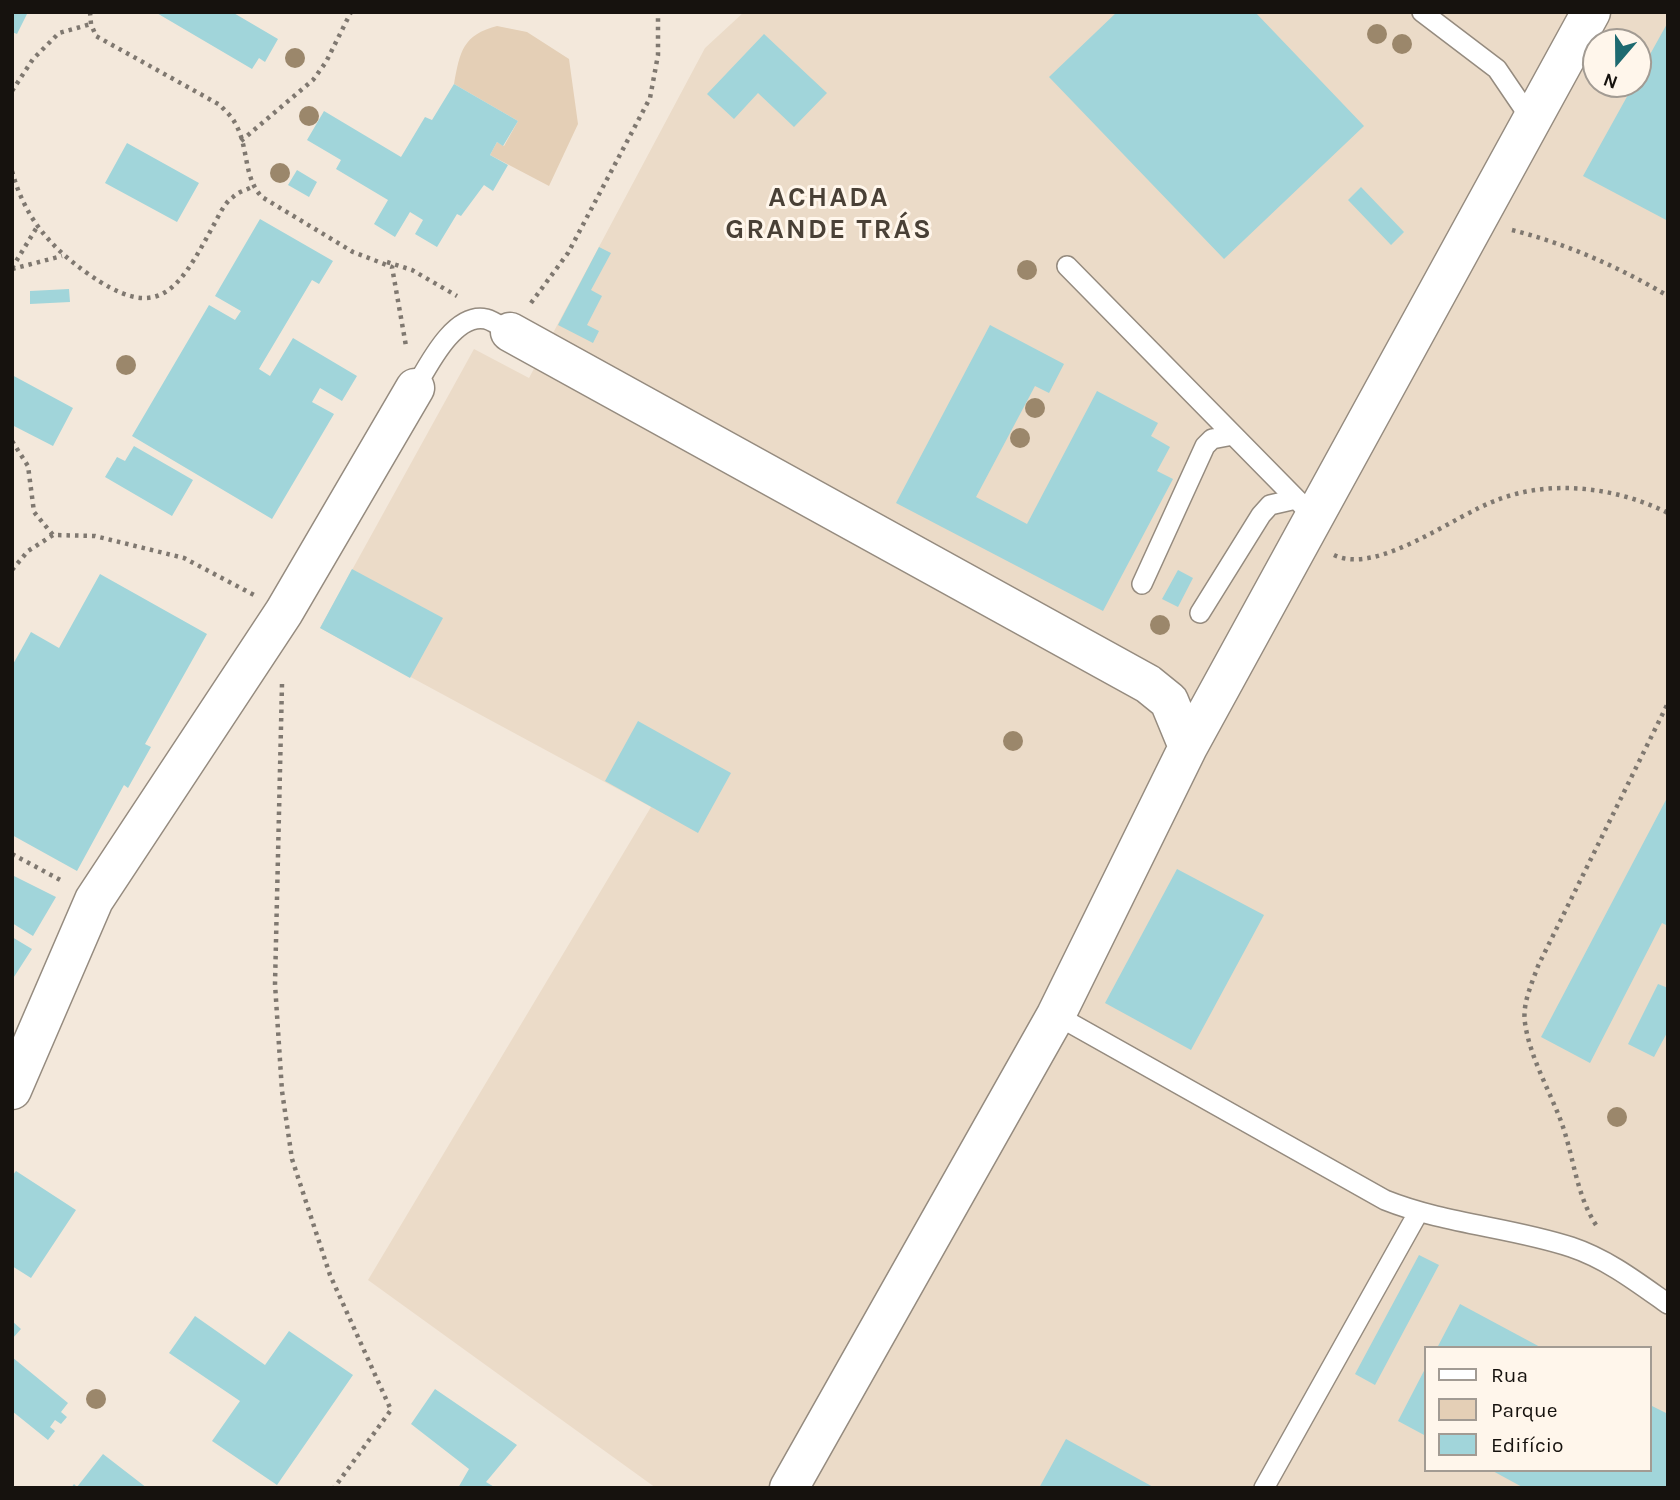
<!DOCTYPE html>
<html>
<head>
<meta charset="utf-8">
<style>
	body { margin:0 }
	#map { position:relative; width:1680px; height:1500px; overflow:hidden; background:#f3e8db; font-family:Karla,sans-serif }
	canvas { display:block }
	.frame { position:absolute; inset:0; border:14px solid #16120e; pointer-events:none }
	.legend { position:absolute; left:1424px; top:1346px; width:228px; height:126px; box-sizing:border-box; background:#fff6eb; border:2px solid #a29b93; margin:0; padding:9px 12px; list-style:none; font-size:21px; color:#16120e }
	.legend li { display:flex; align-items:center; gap:14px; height:35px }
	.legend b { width:35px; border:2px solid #a29b93 }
	.north { position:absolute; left:1582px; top:28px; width:70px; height:70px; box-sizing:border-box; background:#fff6eb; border:2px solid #a29b93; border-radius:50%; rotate:200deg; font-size:19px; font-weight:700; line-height:28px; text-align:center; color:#16120e }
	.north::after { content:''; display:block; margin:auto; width:24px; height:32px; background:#1e6a70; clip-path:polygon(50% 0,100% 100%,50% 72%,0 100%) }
</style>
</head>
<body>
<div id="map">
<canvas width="1680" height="1500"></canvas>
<div class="frame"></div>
<ul class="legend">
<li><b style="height:9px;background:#fff"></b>Rua</li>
<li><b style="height:19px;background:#e4cfb6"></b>Parque</li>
<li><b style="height:19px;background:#a1d5da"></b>Edifício</li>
</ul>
<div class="north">N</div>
</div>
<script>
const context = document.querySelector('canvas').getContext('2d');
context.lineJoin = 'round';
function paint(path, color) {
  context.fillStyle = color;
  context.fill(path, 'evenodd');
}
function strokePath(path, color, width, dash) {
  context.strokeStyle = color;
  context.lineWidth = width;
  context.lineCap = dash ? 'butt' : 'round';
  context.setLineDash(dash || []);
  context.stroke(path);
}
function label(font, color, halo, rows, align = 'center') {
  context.font = font + ' Karla,sans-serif';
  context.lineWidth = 6;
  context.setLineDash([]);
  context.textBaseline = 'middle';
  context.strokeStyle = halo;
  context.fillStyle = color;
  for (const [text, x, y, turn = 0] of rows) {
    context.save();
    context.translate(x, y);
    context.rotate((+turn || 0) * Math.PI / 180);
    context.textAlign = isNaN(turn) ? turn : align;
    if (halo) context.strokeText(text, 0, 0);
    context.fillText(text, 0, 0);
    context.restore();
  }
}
const built = new Path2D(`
	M744 12H1668V1488H656L368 1280 651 807 320 628 474 349 529 378 705 48ZM1596 42H1638V84H1596ZM1426 1348H1650V1470H1426Z`);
const green = new Path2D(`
	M497 26 527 32 569 59 578 124 549 186 490 155 497 142 504 146 518 121 454 84C460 51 463 35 497 26Z`);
const building = new Path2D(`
	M12 12H28L17 34 12 32Z
	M155 12H232L278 39 265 62 259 58 252 69Z
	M1117 12H1255L1364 126 1224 259 1049 77Z
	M1668 22V221L1583 176 1634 84H1638V76Z
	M764 34 827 93 794 127 758 93 734 119 707 94Z
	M454 84 518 121 503 146 497 142 490 155 508 165 493 191 484 185 461 216 457 214 437 247 415 234 423 220 410 212 395 237 374 224 388 200 336 169 341 160 307 140 324 111 401 157 425 117 432 120Z
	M127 143 199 183 177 222 105 183Z
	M297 170 317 182 309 197 288 185Z
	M1361 187 1404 232 1391 245 1348 200Z
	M260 219 333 261 319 284 312 280 259 369 270 376 293 338 357 376 342 401 320 388 312 402 334 414 272 519 132 436 209 305 235 320 241 311 215 296Z
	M599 247 611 253 591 290 602 296 587 325 599 331 593 343 558 325Z
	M69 289 70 302 30 304V291Z
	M990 325 1064 364 1049 393 1035 386 976 497 1027 524 1097 391 1158 423 1151 436 1170 447 1157 471 1173 479 1103 611 896 503Z
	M12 375 73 408 53 446 12 425Z
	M134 446 193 480 172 516 105 477 117 457 125 461Z
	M352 569 443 618 410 678 320 628Z
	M1178 570 1193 578 1178 607 1162 599Z
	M100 574 207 634 145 744 151 747 128 788 124 785 77 871 12 835V666L31 632 59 648Z
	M638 721 731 773 698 833 605 781Z
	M1668 796V926L1662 923 1590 1063 1541 1037Z
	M1177 869 1264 915 1191 1050 1105 1003Z
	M12 875 56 897 33 936 12 923Z
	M12 937 32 949 12 980Z
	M1658 984 1668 988V1031L1654 1057 1628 1044Z
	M16 1171 76 1210 31 1278 12 1266V1176Z
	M1419 1255 1439 1265 1375 1385 1355 1374Z
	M1460 1304 1542 1348H1437Z
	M195 1316 265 1365 289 1331 353 1375 277 1485 212 1441 240 1401 169 1353Z
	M12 1321 21 1329 12 1339Z
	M12 1357 68 1403 61 1412 67 1417 61 1424 55 1420 50 1427 55 1431 48 1440 12 1411Z
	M1426 1367V1436L1398 1421Z
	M435 1389 517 1445 486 1482 496 1488H458L469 1469 411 1424Z
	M1650 1405 1668 1414V1488H1524L1491 1470H1650Z
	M1066 1439 1155 1488H1039Z
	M103 1454 147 1488H71L74 1484 77 1487Z`);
const path = new Path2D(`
	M90 12 91 24 96 36 220 105C225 111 232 116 235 123 249 146 243 178 262 197L353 252 392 267 406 346
	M12 91 33 59 59 33 91 24
	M241 141 313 80 326 62 351 12
	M12 171C24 216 49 246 87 273 157 323 177 293 212 228 218 218 223 204 233 197 238 192 246 190 252 187
	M1512 230C1567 244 1619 267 1668 296
	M387 262 412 270 457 296
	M12 268 37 227
	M12 269 62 256
	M531 303 568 253 650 98 658 55V12
	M12 441 28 466 34 512 53 535
	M1334 555C1377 576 1455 515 1497 500 1551 479 1616 487 1668 513
	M12 570 28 551 53 535 95 536 184 558 254 595
	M282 684 275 984 282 1091 292 1159 330 1275 391 1410 334 1488
	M12 854 64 882
	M1596 1225C1576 1194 1574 1158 1562 1124 1550 1091 1530 1058 1525 1023 1522 1004 1532 983 1538 966L1668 703`);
const service = new Path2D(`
	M1422 12 1497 69 1533 122
	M1067 266 1315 518
	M415 388C428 366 454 312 486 319 494 321 503 328 510 332
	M1142 584 1205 446 1212 439 1233 435
	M1200 613 1261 515 1270 505 1296 499
	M1056 1015 1385 1200C1445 1224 1510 1227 1571 1247 1607 1259 1637 1282 1668 1304
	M1264 1488 1418 1213`);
const minor = new Path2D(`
	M510 332 1148 684 1169 701 1188 747
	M12 1090 94 900 284 612 415 388
	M789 1488 1056 1015 1188 747 1591 12`);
const trees = [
	[1377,34],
	[1402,44],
	[295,58],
	[309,116],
	[280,173],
	[1027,270],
	[126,365],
	[1035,408],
	[1020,438],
	[1160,625],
	[1013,741],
	[1617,1117],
	[96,1399]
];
const districtNames = [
	["ACHADA",829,198],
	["GRANDE TRÁS",829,230]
];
paint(built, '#ebdbc8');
paint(green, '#e4cfb6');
paint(building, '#a1d5da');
strokePath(service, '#958b7f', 22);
strokePath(minor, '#958b7f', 41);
strokePath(path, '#7f7870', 4.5, [3.5, 5]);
strokePath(service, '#fff', 19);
strokePath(minor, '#fff', 38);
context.fillStyle = '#9b876b';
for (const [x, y] of trees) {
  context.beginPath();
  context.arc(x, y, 10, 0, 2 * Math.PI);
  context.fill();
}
context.letterSpacing = '2px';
label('bold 28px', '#494036', '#fff6eb', districtNames);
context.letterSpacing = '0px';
</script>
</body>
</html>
